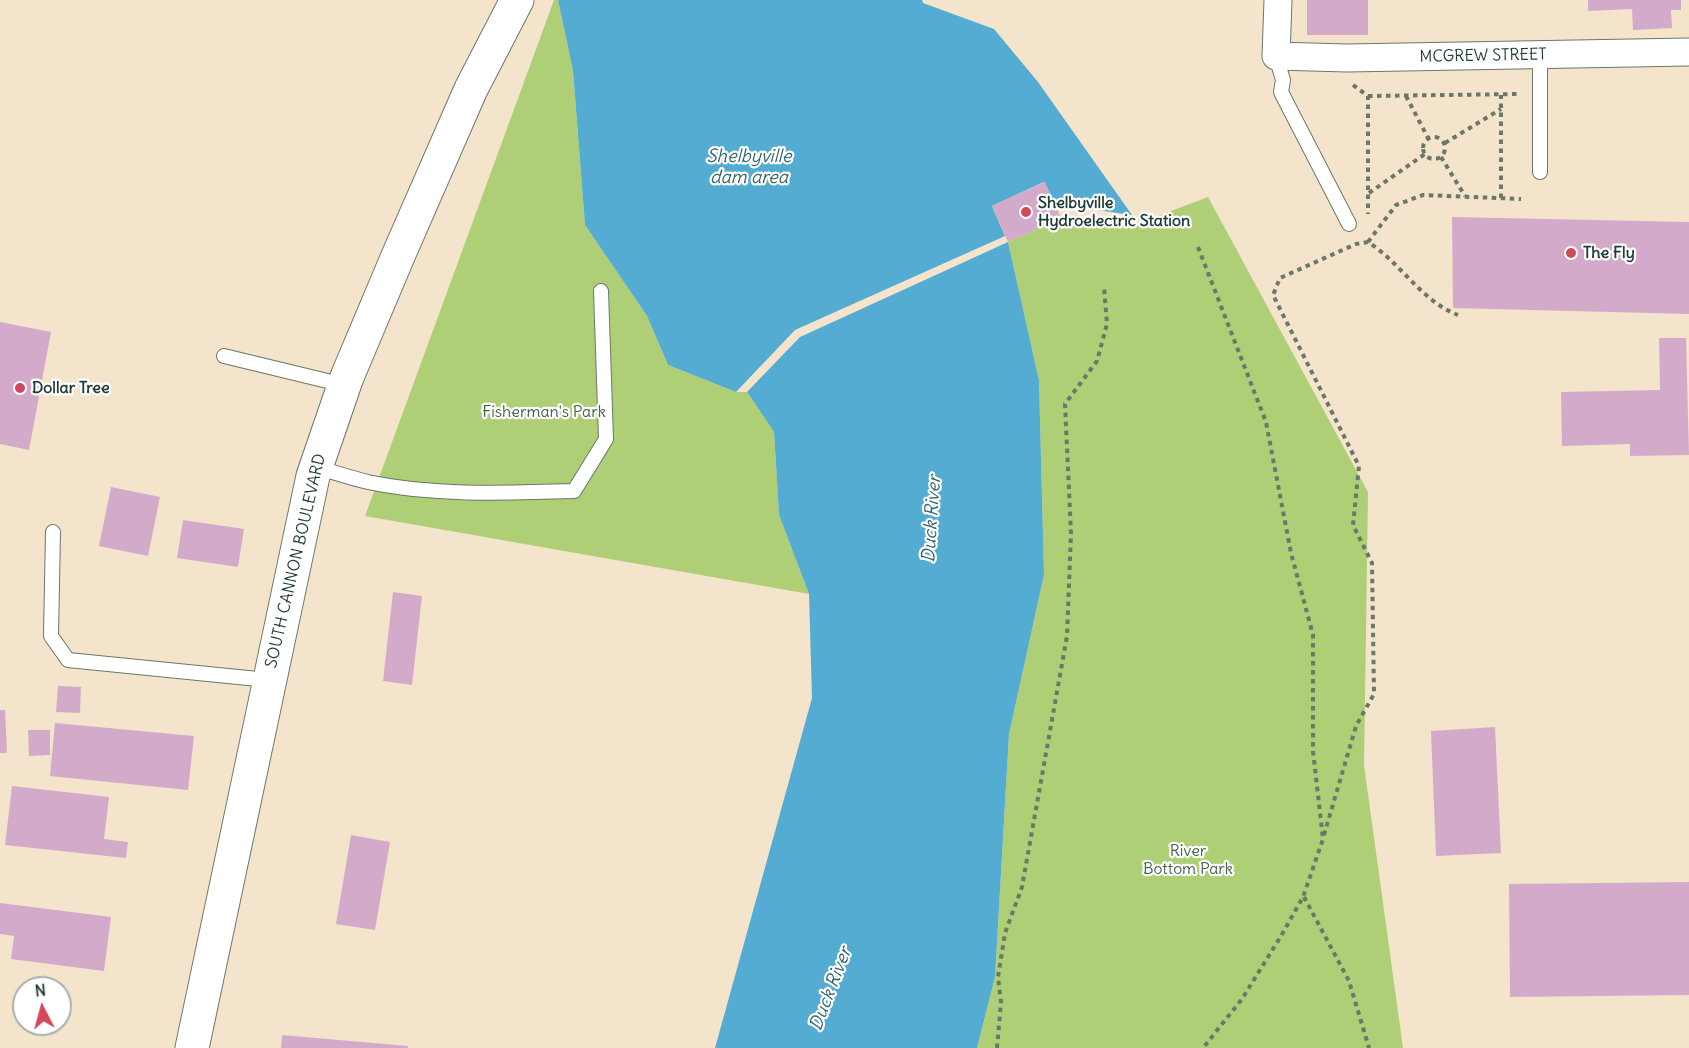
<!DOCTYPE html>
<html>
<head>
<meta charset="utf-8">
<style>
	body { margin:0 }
	#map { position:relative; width:1689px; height:1048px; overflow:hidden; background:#f4e4cb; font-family:Delius,sans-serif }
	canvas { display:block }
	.north { position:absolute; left:12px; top:976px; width:60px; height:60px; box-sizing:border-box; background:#fff; border:2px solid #a5b1ae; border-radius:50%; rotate:354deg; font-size:16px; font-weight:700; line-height:24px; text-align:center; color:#1f3d34 }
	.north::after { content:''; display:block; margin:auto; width:21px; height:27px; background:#d1495b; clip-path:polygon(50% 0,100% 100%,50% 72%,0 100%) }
</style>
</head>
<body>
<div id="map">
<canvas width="1689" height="1048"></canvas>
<div class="north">N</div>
</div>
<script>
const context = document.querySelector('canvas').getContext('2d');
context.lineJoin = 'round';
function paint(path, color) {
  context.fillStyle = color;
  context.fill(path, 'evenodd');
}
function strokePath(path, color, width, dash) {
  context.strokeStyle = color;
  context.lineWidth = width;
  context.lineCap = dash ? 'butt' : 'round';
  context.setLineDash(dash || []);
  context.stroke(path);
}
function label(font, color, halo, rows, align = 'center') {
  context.font = font + ' Delius,sans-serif';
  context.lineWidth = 4.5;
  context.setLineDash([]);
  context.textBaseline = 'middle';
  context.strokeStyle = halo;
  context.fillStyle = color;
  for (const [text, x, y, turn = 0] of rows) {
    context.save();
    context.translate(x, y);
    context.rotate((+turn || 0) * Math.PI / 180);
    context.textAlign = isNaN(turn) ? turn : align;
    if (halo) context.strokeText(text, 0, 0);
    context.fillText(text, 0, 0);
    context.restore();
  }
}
const green = new Path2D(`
	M554 0H558L573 71 585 225 647 316 668 365 736 392H747L774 432 779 515 809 594 365 516Z
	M1208 197 1368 492 1364 765 1403 1048H977L995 977 1009 734 1044 575 1039 380 1008 242 1061 218 1137 224Z`);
const water = new Path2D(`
	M558 0H922L923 3 994 29 1038 82 1132 215 1055 204 1044 182 992 206 1005 236 795 330 736 392 668 365 647 316 585 225 573 71Z
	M1008 242 1039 380 1044 575 1009 734 995 977 977 1048H715L812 698 809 594 779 515 774 432 747 392 800 337Z`);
const building = new Path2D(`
	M1307 0H1368V35H1307Z
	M1588 0H1681V10H1671L1672 28 1633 30 1632 9 1588 11Z
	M1045 182 1061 218 1008 242 992 206Z
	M1452 217 1689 222V314L1453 308Z
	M0 322 51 332 29 450 0 444Z
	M1659 338H1686L1689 455 1630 456V444L1562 446 1561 392 1660 390Z
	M111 487 160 497 148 556 99 546Z
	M183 520 244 529 238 567 177 558Z
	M393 592 422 596 412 685 383 681Z
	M58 686 81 687 80 713 56 712Z
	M0 710H5L7 753H0Z
	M55 723 194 736 188 790 50 776Z
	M1495 727 1501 853 1436 856 1431 731Z
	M28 730H50V755L29 756Z
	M12 786 109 797 104 839 128 842 126 858 5 845Z
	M351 835 390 842 375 930 336 924Z
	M1689 882V995L1510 997 1509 884Z
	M0 903 111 917 104 971 11 959 14 936 0 934Z
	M282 1035 408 1046V1048H281Z`);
const path = new Path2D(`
	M1353 85 1368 96V214
	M1368 96 1520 94
	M1406 96 1428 138
	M1423 148a11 11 0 1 1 22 0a11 11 0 1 1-22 0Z
	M1445 143 1501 109
	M1441 157 1465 196
	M1369 193 1425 154
	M1501 198V95
	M1368 242 1396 205 1423 195 1521 199
	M1198 247 1266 422 1291 553 1313 635V751L1323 839 1303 897 1281 936 1242 999 1203 1048
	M1324 835 1356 726 1374 694 1372 563 1353 525 1359 466 1273 295 1280 278 1356 244 1368 242C1401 263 1421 301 1458 315
	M1304 897 1349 981 1369 1048
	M997 1048 1001 1002 998 977 1005 933 1022 887 1067 636 1071 533 1065 404 1097 361 1107 324 1104 287`);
const service = new Path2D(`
	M1540 55V172
	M1276 56 1283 80 1281 92 1349 224
	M224 356 344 385
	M316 467C333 472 351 478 368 482 435 496 507 493 574 491L606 439 601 291
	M53 532 51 636 68 660 268 680`);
const minor = new Path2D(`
	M1278 0 1276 56 1347 58 1689 52`);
const trunk = new Path2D(`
	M192 1048 313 476 347 377 398 256 471 89 517 0`);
const markers = [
	[1026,212,6,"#d1495b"],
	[1571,253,6,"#d1495b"],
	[20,388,6,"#d1495b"]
];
const streetNames = [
	["MCGREW STREET",1483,56,-1],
	["SOUTH CANNON BOULEVARD",296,561,-77]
];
const poiNames = [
	["Shelbyville",1038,203],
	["Hydroelectric Station",1038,221],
	["The Fly",1583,253],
	["Dollar Tree",32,388]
];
const parkNames = [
	["Fisherman's Park",544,412],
	["River",1188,851],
	["Bottom Park",1188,869]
];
const waterNames = [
	["Shelbyville",749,157],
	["dam area",749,178],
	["Duck River",932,519,-86],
	["Duck River",831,989,-69]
];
paint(green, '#afcf77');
paint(water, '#55acd2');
paint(building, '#d4aacb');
strokePath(service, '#6a7769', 16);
strokePath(minor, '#6a7769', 29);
strokePath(trunk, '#6a7769', 35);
strokePath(path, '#6a7769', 4, [4.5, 4.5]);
strokePath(service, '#fff', 14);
strokePath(minor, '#fff', 27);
strokePath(trunk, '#fff', 33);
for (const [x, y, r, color] of markers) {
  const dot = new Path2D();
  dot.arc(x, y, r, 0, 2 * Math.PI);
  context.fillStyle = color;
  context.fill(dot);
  strokePath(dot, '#fff', 2);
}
label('16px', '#1f3d34', '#fff', streetNames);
label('bold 16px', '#1f3d34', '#fff', poiNames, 'left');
label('16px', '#436245', '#fff', parkNames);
label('italic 18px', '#32646b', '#fff', waterNames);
</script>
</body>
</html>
